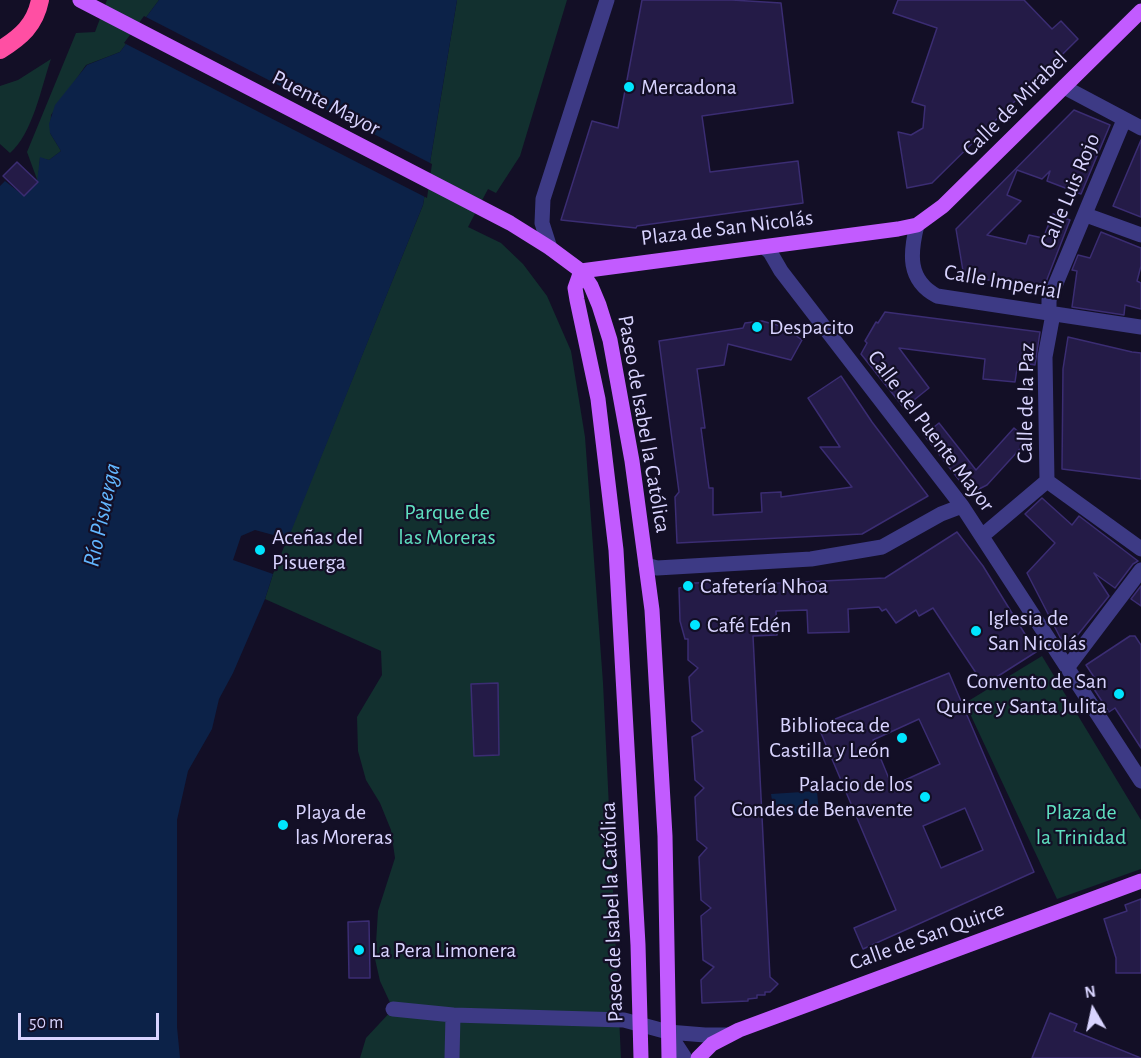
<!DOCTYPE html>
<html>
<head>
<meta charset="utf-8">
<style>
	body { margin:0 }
	#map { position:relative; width:1141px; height:1058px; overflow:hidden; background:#130f26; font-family:"Alegreya Sans",sans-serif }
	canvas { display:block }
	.north { position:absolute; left:1063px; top:980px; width:60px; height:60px; -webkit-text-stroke:4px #130f26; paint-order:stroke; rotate:351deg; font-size:16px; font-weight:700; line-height:24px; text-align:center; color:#d9d4ff }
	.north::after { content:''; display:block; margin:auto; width:21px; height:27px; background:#d9d4ff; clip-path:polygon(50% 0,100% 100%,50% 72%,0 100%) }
	.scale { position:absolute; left:18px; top:1013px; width:141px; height:27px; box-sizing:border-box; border:3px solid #d9d4ff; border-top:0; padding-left:8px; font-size:18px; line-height:21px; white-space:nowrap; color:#d9d4ff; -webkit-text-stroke:4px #130f26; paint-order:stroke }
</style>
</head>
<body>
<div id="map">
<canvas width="1141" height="1058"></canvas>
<div class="north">N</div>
<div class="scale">50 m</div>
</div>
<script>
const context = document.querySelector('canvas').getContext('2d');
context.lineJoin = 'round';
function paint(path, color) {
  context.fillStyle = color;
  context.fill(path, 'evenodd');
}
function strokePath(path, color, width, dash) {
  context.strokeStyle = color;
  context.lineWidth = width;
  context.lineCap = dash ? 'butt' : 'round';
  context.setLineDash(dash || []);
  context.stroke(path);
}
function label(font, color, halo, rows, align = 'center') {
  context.font = font + ' "Alegreya Sans",sans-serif';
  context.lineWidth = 4.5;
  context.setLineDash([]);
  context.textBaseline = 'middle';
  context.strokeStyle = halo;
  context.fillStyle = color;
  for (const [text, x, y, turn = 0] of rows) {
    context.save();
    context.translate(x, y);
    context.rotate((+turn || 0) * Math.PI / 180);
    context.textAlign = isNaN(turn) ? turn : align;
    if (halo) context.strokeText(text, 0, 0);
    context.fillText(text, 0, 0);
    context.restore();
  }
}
const green = new Path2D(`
	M107 0H159L120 52 86 65 51 115 50 133 61 151 49 160 40 158 38 182 27 152 76 33 95 32Z
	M457 0H567L520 156 496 193 488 189 468 227 501 243 523 264 547 296 571 351 585 437 603 683 621 1058H360L366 1038 393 1009 380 981 375 959 378 911 395 858 391 830 380 803 366 780 358 751 357 717 382 675 381 651 265 599 273 574 423 205Z
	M51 59C41 88 33 133 10 153L0 144V86L18 80Z
	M1042 656 1141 820V869L1057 899 965 703Z`);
const water = new Path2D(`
	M159 0H457L423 205 288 539 255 530 241 536 233 560 273 574 265 599 233 673 219 699 212 729 188 771 177 820V1027L180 1058H0V186L5 181 24 196 37 182 40 157 49 160 61 151 50 133 49 124 55 105 87 65 120 52Z
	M817 791 819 813 774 814 771 794Z`);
const pier = new Path2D(`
	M144 16 432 164 427 198 124 43Z`);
const building = new Path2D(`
	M642 0H732L781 3 793 103 702 116 710 172 798 161 803 203 637 226 636 228 561 220 592 121 618 128Z
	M898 0H1024L1052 29 1061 21 1078 39 932 183 907 188 898 132 911 135 923 128 925 106 912 102 937 28 893 13Z
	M1074 110 1110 125 1081 194 1047 181 1050 171 1042 179 1017 170 1007 195 1021 201 987 235 1026 244 1029 235 1043 238 1053 214 1070 220 1044 287 964 277 956 229Z
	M1141 140V217L1113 206Z
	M17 162 38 182 24 196 3 176Z
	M1101 232 1141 248V266L1137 281 1141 283V309L1125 305 1124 315 1072 307 1077 271 1072 270 1078 255 1090 258Z
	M885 312 1040 332 1035 365 1018 362 1015 382 983 379 985 359 899 348 929 388 904 408 861 354 867 343 865 341 876 322 878 323Z
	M762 321 784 327 802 340 791 360 728 344 724 365 697 369 705 428H701L709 488H713V515L762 512 761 493 781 492V497L852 487 820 447H840L808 398 841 376 872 422 928 496 862 534 677 543 675 497 679 492 659 341 743 328 745 323Z
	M1068 337 1132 352 1141 353V479L1062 469 1063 369Z
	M939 423 976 470 1014 428 1028 440 987 485 975 491 963 485 924 435Z
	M1042 498 1072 525 1079 516 1138 561 1133 564 1115 588 1094 573 1109 596 1072 642 1063 643 1027 573 1055 543 1025 514Z
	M957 532 983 566 1036 652 984 685 933 608 919 616 916 610 896 623 886 609 882 611 879 607 848 609 849 632 808 633 807 610 776 611 777 635 753 636 770 977 778 984 770 992H765V995H757V998L748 999V1001L702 1003 701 980 714 967 703 960 701 916 711 908 701 900 699 857 707 848 697 840 695 797 704 788 695 780 692 737 703 731 692 721 689 677 698 668 688 660V639H685L680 621 679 588 684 587V584L695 583 719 582V586L885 578Z
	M1141 586V606L1131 599Z
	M1130 636H1135L1141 645V748L1115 708 1109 712 1088 680 1094 677 1086 665Z
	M949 673 1034 872 863 949 854 928 896 910 818 726ZM919 719 940 764 892 786 873 740ZM965 808 983 850 941 868 923 826Z
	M498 683 499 755 474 756 471 684Z
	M1141 899V973H1116V958L1104 919 1127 911 1125 905Z
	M369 921 370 978H349L348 922Z
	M1050 1013 1077 1024 1074 1031 1141 1058H1032Z`);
const minor = new Path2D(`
	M1064 87 1141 128
	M1086 215 1141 235
	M917 225C910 253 907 280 937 296L1141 327
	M764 247 770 252 781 271 962 506 1141 781
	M550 248 542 223 543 199 607 0
	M1049 314V300L1124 120
	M1047 481 1045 357 1053 314
	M1047 481 1141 549
	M982 536 1047 481
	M646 565 657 568 811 559 882 547 941 514 962 506
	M1067 668 1141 570
	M393 1009 453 1015
	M668 1032 685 1058
	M452 1058 453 1015 624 1020 668 1032 705 1035H729`);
const major = new Path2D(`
	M80 0 510 223 550 248 581 271 591 286 599 305 610 340 632 461 652 610 665 836 669 1058
	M581 271 575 288 577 300 598 399 616 550 638 945 641 1058
	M581 271 898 229 917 225 943 206 1141 11
	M698 1058 712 1044 739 1030 1141 881`);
const highway = new Path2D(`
	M0 50C21 37 35 25 40 0`);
const markers = [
	[629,87,6,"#00e5ff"],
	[757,327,6,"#00e5ff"],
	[260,550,6,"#00e5ff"],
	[688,586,6,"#00e5ff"],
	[695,625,6,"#00e5ff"],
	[976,631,6,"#00e5ff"],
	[1119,694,6,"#00e5ff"],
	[902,738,6,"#00e5ff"],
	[925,797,6,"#00e5ff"],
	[283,825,6,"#00e5ff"],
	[359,950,6,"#00e5ff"]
];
const poiNames = [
	["Mercadona",641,87],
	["Despacito",769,327],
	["Aceñas del",272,537],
	["Pisuerga",272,562],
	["Cafetería Nhoa",700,586],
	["Iglesia de",988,618],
	["San Nicolás",988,643],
	["Café Edén",707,625],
	["Convento de San",1107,681,"right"],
	["Quirce y Santa Julita",1107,706,"right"],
	["Biblioteca de",890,725,"right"],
	["Castilla y León",890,750,"right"],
	["Palacio de los",913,784,"right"],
	["Condes de Benavente",913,809,"right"],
	["Playa de",295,812],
	["las Moreras",295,837],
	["La Pera Limonera",371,950]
];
const streetNames = [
	["Puente Mayor",326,103,27],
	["Calle de Mirabel",1015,104,-45],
	["Calle Luis Rojo",1070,191,-67],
	["Plaza de San Nicolás",727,228,-7],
	["Calle Imperial",1003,282,10],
	["Calle de la Paz",1026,403,-89],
	["Paseo de Isabel la Católica",644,424,80],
	["Calle del Puente Mayor",931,431,53],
	["Paseo de Isabel la Católica",612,912,-92],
	["Calle de San Quirce",927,936,-20]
];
const parkNames = [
	["Parque de",447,512],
	["las Moreras",447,537],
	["Plaza de",1081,812],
	["la Trinidad",1081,837]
];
const waterNames = [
	["Río Pisuerga",102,515,-78]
];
paint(green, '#12302f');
paint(water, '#0c2248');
paint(pier, '#130f26');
paint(building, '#241b47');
strokePath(building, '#3b2d73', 1.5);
strokePath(minor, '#3d3a85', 15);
strokePath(major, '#c25bff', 15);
strokePath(highway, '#ff4fa3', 18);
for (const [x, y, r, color] of markers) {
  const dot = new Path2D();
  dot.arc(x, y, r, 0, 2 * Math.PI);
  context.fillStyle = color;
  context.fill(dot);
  strokePath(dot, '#130f26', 2);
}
label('22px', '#d9d4ff', '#130f26', poiNames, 'left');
label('22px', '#d9d4ff', '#130f26', streetNames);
label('22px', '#5fe0c0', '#130f26', parkNames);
label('italic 24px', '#62b6ff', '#130f26', waterNames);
</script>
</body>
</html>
